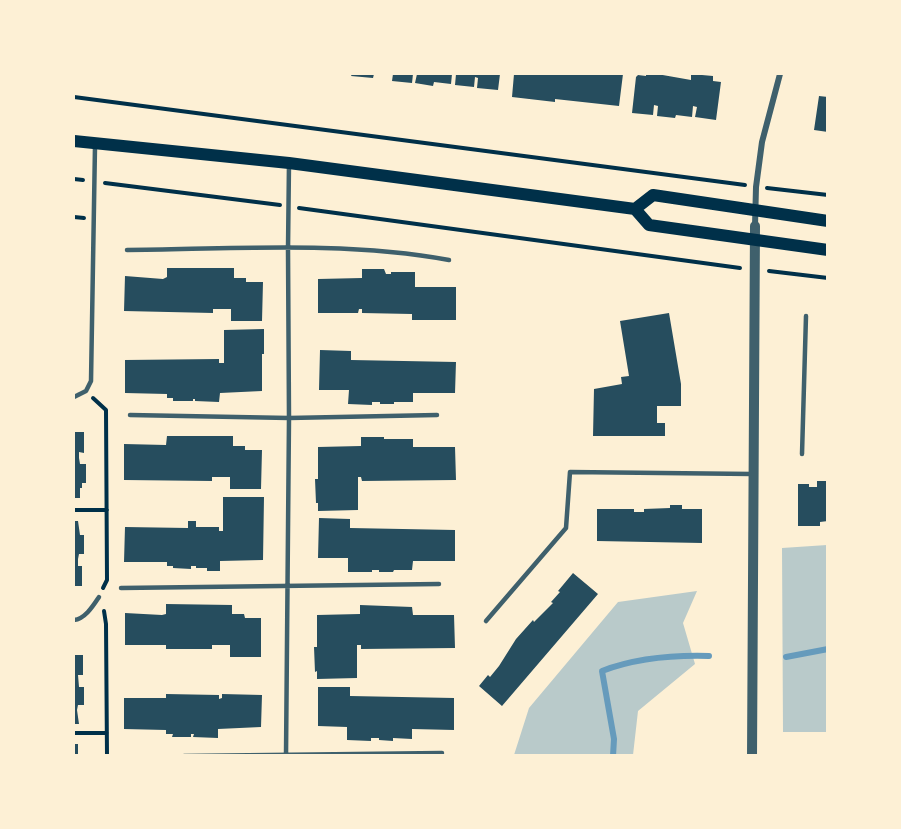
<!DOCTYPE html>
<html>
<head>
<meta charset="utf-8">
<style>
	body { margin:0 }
	#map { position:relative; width:901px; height:829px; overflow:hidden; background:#fdf0d5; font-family:Roboto,sans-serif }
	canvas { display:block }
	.frame { position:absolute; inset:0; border:75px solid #fdf0d5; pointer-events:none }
</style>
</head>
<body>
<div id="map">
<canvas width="901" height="829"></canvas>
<div class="frame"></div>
</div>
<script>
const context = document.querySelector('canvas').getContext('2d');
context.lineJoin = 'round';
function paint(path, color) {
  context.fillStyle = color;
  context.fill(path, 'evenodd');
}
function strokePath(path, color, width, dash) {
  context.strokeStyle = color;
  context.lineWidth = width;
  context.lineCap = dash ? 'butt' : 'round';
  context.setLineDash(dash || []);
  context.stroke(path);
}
const green = new Path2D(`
	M827 545V732H783L782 548Z
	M697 591 683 623 695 664 638 711 633 755H514L529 708 618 602Z`);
const stream = new Path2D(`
	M786 657 828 649
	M613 756 614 739 602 671C636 658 673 655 709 656`);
const building = new Path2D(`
	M352 74H374L373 78 351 76Z
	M393 74H413L412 83 392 81Z
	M417 74H452L451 84 434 82 433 86 415 83Z
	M456 74H500L498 90 477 88 478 78 475 77 474 87 455 85Z
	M514 74H623L619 106 555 99V102L512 97Z
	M646 74H657L691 80V74L713 76V81L721 82 716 120 695 117 697 107 693 106 692 117 676 115 675 118 657 116 658 106 654 105 653 115 632 113 636 77 638 75 646 76Z
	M819 96 828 97V132L814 130Z
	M167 268H234V278H246V282H263L262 321H231V309H213V313L124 311 125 276 163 279 167 277Z
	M362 269H384L386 274H391V272H415V287H456V320H412V314L362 313V309H359L358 313H318V279L362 278Z
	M669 313 681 384V406H657V423H665V436H593L594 389 622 384 621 377 629 376 620 321Z
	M264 329V354H262V391L220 393 219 402 195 401V399H193V401H173V398H167V394L125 393V360L219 359V363H224V330Z
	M320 350 351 351V360L456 362 455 393H413V402H394V404H380V402H372V405L348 404 349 390H319Z
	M74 432H84V453L79 452V458L80 464H86V483H82V488H80V498H74Z
	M167 436H233V446H245V450H262L261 489H230V477H212V481L124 480V444L166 445Z
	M361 437H384V439H413V447H455L456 480 362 481 361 477H358V510L318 511V503H316L315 479H318V447L361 446Z
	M817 481H828V521L820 522V526H798V484H809V487H817Z
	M223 497H264L263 560 220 561V571H207V568H196V566H191V569L173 568V566H167V562H124L125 527 188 528V521H196V527H219V531H223Z
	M670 505H682V509H702V543L597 541V509H634V512H644V509L670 508Z
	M319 518 350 519V528L455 530V561H413L412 570H394L393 572H379V570H372V572H348V558H318Z
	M74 521H78L80 535H84V554H79L78 559V566H82V586H74Z
	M573 573 598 594 502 706 479 686 488 675 490 677 499 666 516 639 533 620 534 622 553 603 551 602 560 592 558 591Z
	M166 604 232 605V614H244L245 618H261V657H230V645H212V649H166V645H125V613L162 615 166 614Z
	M360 605 412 607 413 615H454L455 648 361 649V645H357V678L317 679V671L315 672 314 647H317V615L360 614Z
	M74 655H83V675H78L79 687H84V705H78L77 710 79 724H74Z
	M318 687H350V696L454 698V730L412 729V739L393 738V741L379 740V738H371V741L347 740V727L318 726Z
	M166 694 219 695V699L222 698V694L262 695 261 727 218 729V738L193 737 194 734H191V737H172L173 734H166V730L124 729V698H166Z
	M74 744H78V756H74Z`);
const path = new Path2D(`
	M74 97 745 185
	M74 179 83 180
	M105 183 280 205
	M767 188 828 195
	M299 208 740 268
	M74 217 84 218
	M769 271 828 278
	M93 398 106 410 107 580 103 588
	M74 510H107
	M104 611 106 624 107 756
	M74 733H107`);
const service = new Path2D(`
	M127 250C232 249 347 241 449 260
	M74 397 86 391 91 381 95 146
	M130 415 289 418 437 415
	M802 454 806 316
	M121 588 439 584
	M74 620C85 619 93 606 99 597
	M486 621 566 528 570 472 752 474
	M286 755 289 418 288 249 289 163
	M184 756 442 753`);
const minor = new Path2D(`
	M755 226 756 187 762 142 780 74`);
const tertiary = new Path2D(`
	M752 756 755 226`);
const secondary = new Path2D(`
	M74 141 289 163 635 209 649 225 828 250
	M635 209 653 195 828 221`);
paint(green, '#b9caca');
strokePath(stream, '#669bbc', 6);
paint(building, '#264d5e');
strokePath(path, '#003049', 4);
strokePath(service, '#3f606c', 4.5);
strokePath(minor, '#3f606c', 6);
strokePath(tertiary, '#3f606c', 10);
strokePath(secondary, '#003049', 12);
</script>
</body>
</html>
